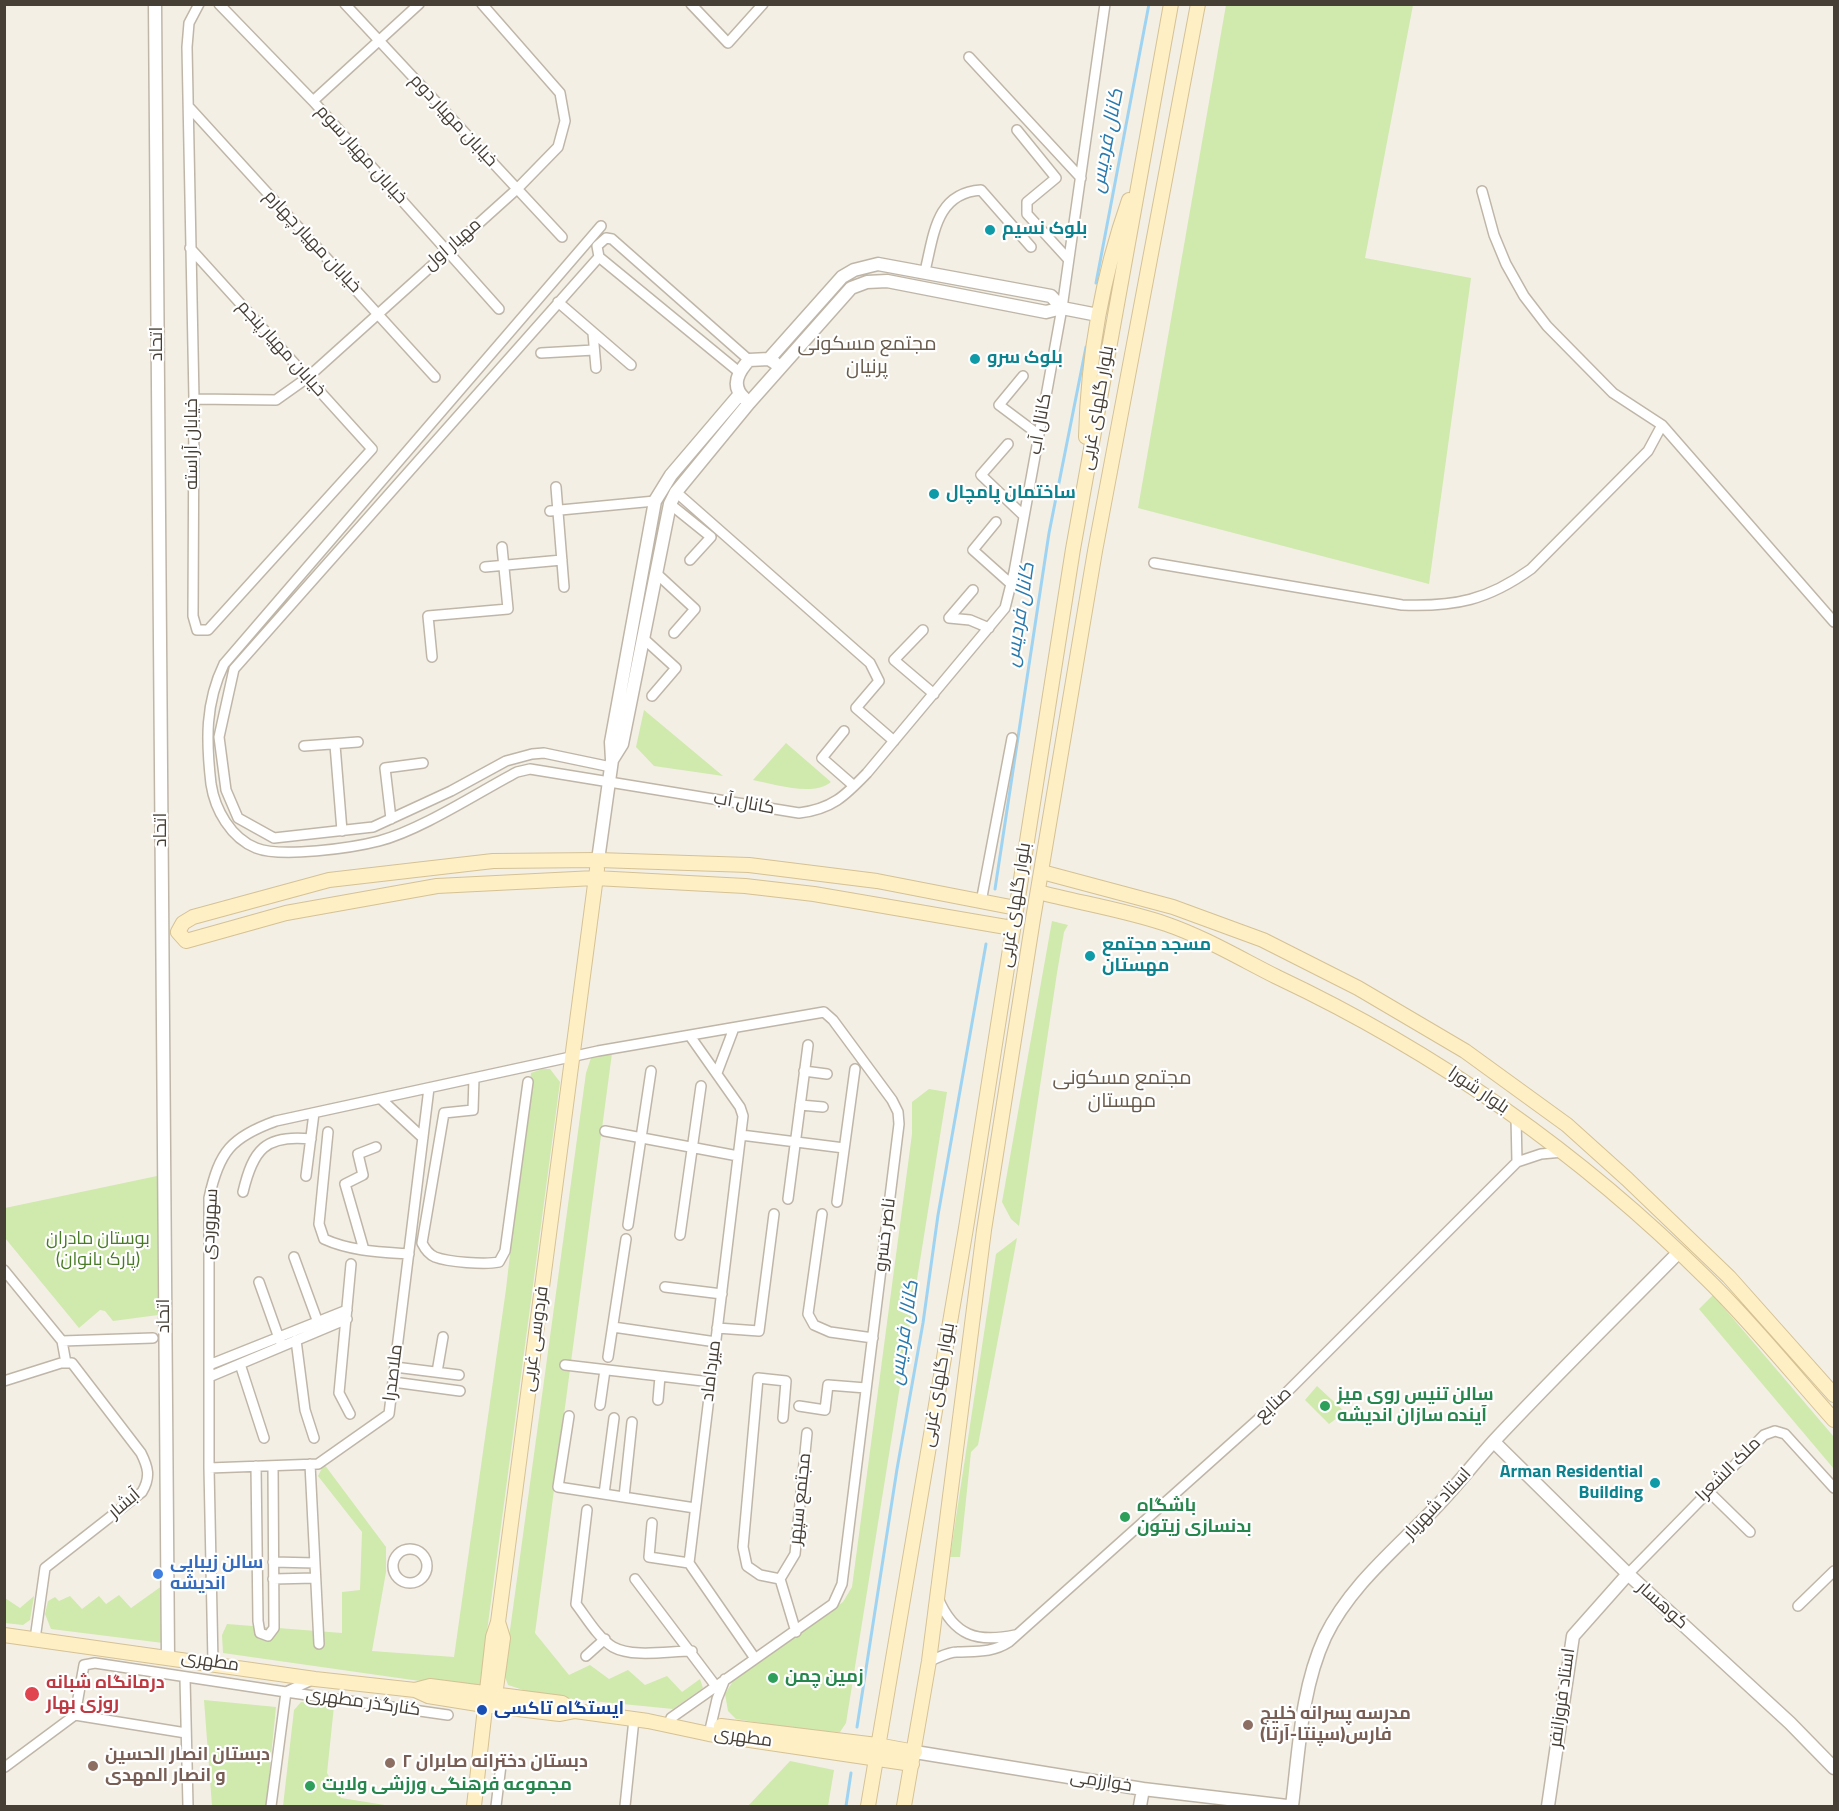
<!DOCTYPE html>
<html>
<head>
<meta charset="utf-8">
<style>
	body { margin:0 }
	#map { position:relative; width:1839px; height:1811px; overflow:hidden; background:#f3efe5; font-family:"Titillium Web",sans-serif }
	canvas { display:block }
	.frame { position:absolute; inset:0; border:6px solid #463f35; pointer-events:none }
</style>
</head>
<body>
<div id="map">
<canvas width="1839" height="1811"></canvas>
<div class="frame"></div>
</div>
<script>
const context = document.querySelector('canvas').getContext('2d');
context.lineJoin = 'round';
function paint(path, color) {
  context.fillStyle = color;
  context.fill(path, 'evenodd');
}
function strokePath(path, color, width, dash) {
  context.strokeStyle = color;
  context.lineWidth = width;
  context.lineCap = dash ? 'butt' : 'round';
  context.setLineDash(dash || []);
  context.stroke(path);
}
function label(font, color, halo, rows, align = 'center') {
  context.font = font + ' "Titillium Web",Cairo,sans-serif';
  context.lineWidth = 4.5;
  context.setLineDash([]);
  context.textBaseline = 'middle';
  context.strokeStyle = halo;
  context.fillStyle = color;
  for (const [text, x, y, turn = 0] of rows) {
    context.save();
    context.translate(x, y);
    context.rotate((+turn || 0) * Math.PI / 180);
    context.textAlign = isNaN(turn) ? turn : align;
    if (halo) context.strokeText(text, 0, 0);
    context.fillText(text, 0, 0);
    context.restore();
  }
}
const green = new Path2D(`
	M1226 5H1413L1365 258 1471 278 1429 584 1138 508Z
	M644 710 723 776 654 766 636 747Z
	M786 743 831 782C813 797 774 784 753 780Z
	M1052 921 1068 925 1064 932 1057 973 1019 1226 1011 1219 1002 1202Z
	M604 1052 612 1053 535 1633 569 1675 590 1665 609 1679 628 1670 645 1685 667 1676 682 1692 700 1679 703 1688 673 1709 542 1696 508 1685 504 1674 586 1073 591 1058Z
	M542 1069H550L560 1082 480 1684 469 1688 223 1653 222 1635 227 1624 342 1633V1592L360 1590 362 1532 318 1476 324 1464 386 1547V1572L372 1651 454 1657 506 1289 531 1073Z
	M929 1089 947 1092 846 1723 840 1732 809 1731 736 1719 728 1711 725 1694 733 1681 843 1602 852 1587 912 1134V1102Z
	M157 1176 158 1315 113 1321 105 1311 100 1310 79 1328 5 1238V1208Z
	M1017 1238 978 1445 971 1452 960 1557H950L996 1254Z
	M1713 1295 1834 1437V1469L1699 1309Z
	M1317 1386 1345 1412 1329 1424 1305 1400Z
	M166 1583 163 1643 51 1629 45 1614 48 1601 55 1597 59 1601 70 1596 82 1609 99 1596 106 1604 119 1595 131 1608Z
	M34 1596 30 1620 23 1625 5 1623V1598L20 1608Z
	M204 1700 276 1707 266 1806H212Z
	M301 1702 334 1706 327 1773 341 1798 391 1806H283L294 1710Z
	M790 1761 834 1770 828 1806H748Z`);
const stream = new Path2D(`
	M1096 283 1149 4
	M995 889 1049 533 1086 347
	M857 1727 897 1469 923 1323 938 1215 986 944
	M846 1806 851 1773`);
const minor = new Path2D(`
	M219 4 313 101 499 309
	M345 4 562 237
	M691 4 728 43 763 4
	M969 57 1081 178
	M313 101 419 4
	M189 107 435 377
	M1017 130 1056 178 1027 202V214L1068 259
	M1482 191 1494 235 1506 264 1524 296 1547 326 1613 393 1662 425 1834 622
	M601 226 224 664C205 703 206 741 211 784 215 810 231 838 256 848 281 858 352 848 379 841 421 830 477 793 517 772L530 769 799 813C832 809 845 796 867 773L1005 608 1014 572 1062 308 1105 4
	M190 248 372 449 208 630H197L193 616 194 399 187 47 189 23 199 4
	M599 257 597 246 606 238 612 239 749 360
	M925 271C934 234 936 193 981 190L1031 247
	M558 302 631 365
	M593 333 596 368
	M541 353 594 350
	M1023 376 999 405 1039 435
	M194 399 276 400 307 378 517 189 558 147 565 121 560 93 482 4
	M1008 444 981 475 1024 516
	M556 487 564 587
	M676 492 870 663 879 681 856 708 894 741
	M670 504 711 537 690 560
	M550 511 655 501
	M996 522 973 550 1011 584
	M1154 563 1402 605C1455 607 1488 600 1531 569L1648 451 1662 425
	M485 567 562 560
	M656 573 695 609 674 633
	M973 590 949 618 970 620 989 628
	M923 630 894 660 934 694
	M643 638 676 668 652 696
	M432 657 428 616 508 609 502 547
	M844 731 822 758 854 786
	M335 745 342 831
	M304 746 358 742
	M611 767 544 753 532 754 506 761 451 791 373 827 274 838 238 818 226 790 219 737 234 669 599 257 739 372
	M391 819 385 768 423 763
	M981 902 1012 738
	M690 1036 740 1107 743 1116 689 1563 754 1657
	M804 1071 827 1074
	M717 1073 734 1028
	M474 1078 473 1110 444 1113 422 1243C425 1249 428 1254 435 1257 448 1262 485 1265 499 1262L505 1251 528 1082
	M381 1099 423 1138
	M800 1105 823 1107
	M1516 1117 1517 1162
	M605 1131 738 1156
	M328 1132 319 1224 324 1239C350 1251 380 1252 409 1254
	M741 1135 844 1148
	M306 1176 314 1113
	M243 1192C253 1150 265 1134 311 1139
	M788 1199 808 1045
	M837 1202 855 1069
	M822 1214 808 1314 814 1325 830 1332 873 1338
	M628 1225 651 1071
	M680 1235 701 1086
	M364 1250 345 1184 363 1175 358 1154 376 1147
	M294 1257 320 1328
	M4 1270 62 1341 153 1338
	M259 1282 280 1341
	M665 1287 722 1294
	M613 1327 716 1342
	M717 1328 759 1331 774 1214
	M296 1340 305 1410 314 1438
	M62 1341 66 1363
	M608 1357 626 1239
	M240 1364 264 1438
	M209 1365 347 1310
	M565 1365 711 1382
	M395 1367 459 1375
	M437 1372 443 1337
	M209 1377 347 1319
	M4 1381 61 1363H72L141 1453C148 1467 151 1477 142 1492L45 1568 35 1639
	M393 1382 460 1391
	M658 1400 660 1376
	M600 1405 605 1370
	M799 1406 825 1410 828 1385 866 1388
	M350 1414 339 1393 351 1264
	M569 1416 558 1487 695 1508
	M310 1464 319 1644
	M256 1466 258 1621 260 1633 268 1636 274 1628 273 1466
	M209 1468 318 1464 389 1414 429 1088
	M1708 1491 1750 1532
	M604 1494 614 1418
	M624 1497 632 1422
	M587 1510 576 1604C586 1617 599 1639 613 1647 633 1658 669 1651 692 1651
	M652 1523 649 1557 689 1563
	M393 1566a17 17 0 1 1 34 0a17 17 0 1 1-34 0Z
	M273 1562 315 1563
	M1628 1574 1764 1435 1775 1431 1785 1434 1834 1488
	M273 1579 315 1578
	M635 1579 715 1685
	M780 1579 760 1575 747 1566 743 1547 758 1378 786 1381 783 1418
	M938 1598C954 1636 977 1643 1015 1635
	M1798 1606 1834 1571
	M796 1632 780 1579 795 1554 807 1433
	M586 1656 605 1639
	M929 1661C938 1658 948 1652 957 1652 976 1651 992 1653 1009 1642L1274 1405 1517 1162 1541 1154 1563 1152
	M213 1663 209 1468V1198C219 1152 231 1137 276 1121L598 1051 824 1012 833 1020 892 1100 898 1112 899 1124 842 1584 833 1604 671 1718 668 1726
	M185 1678 188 1806
	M75 1715 84 1665 95 1663 286 1692 314 1679
	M709 1734 717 1699 725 1679
	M5 1767 75 1715 186 1733
	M271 1806 286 1692 448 1715
	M496 1806 501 1765
	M625 1806 634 1719`);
const tertiary = new Path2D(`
	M155 4 168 1656
	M769 359 842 277 854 270 878 264 1051 296 1062 308
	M744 398C730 385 739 371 749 360L769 359 775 363
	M612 760 622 744 670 504 676 492 749 403 851 288 867 282 887 281 1046 312 1062 308 1098 315
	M598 860 612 760 611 742 655 501 671 475 740 394
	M1494 1442 1628 1574 1790 1723 1834 1768
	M915 1752 1143 1789 1287 1806
	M1140 1806 1143 1789
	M1292 1806C1299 1750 1301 1689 1325 1637 1350 1585 1398 1547 1437 1506 1457 1485 1475 1462 1494 1441 1554 1377 1617 1315 1679 1252
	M1548 1806 1573 1636 1628 1574`);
const secondary = new Path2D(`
	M1086 437C1088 355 1102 277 1129 200
	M1042 872 1173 907 1263 940 1358 988 1465 1051 1567 1125 1627 1179 1729 1277 1834 1395
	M1038 892C1080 903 1125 910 1166 924 1204 937 1241 959 1277 977 1436 1052 1581 1154 1707 1279 1752 1323 1792 1373 1834 1420
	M1012 928 814 894 745 886 595 878 437 886 286 913 186 941 178 932 183 923 193 917 329 880 493 861 598 860 749 865 877 881 1016 908
	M4 1635 315 1679 415 1690 430 1686 562 1703 575 1711
	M415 1690 428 1696 484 1705 560 1714 575 1711 648 1721 709 1734 912 1764
	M494 1703 503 1638 498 1622
	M721 1726 877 1745 915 1752
	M474 1806 493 1637 498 1622 597 869
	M868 1806 966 1228 1073 549 1171 4
	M904 1806 929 1661 984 1230 1033 919 1095 551 1198 4`);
const markers = [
	[990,230,6,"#0f9aa8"],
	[975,359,6,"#0f9aa8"],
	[934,494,6,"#0f9aa8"],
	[1090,956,6,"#0f9aa8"],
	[1325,1406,6,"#2e9e5b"],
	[1655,1483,6,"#0f9aa8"],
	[1125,1517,6,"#2e9e5b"],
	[158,1574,6,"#3f7fe0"],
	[773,1678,6,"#2e9e5b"],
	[32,1694,8,"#e0444e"],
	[482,1710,6,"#1a4fb4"],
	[1248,1725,6,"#8d6e63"],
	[390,1763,6,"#8d6e63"],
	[93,1766,6,"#8d6e63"],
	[310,1786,6,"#2e9e5b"]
];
const streetNames = [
	["خیابان مهیار دوم",453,121,47],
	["خیابان مهیار سوم",361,155,48],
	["خیابان مهیار چهارم",312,242,47],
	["مهیار اول",453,245,-41],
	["اتحاد",158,344,-90],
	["خیابان مهیار پنجم",281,349,48],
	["بلوار گلهای غربی",1098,408,-80],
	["کانال آب",1041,424,-80],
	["خیابان آراسته",193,444,-90],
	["کانال آب",744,804,10],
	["اتحاد",162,830,-90],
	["بلوار گلهای غربی",1016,905,-81],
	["بلوار شورا",1478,1091,34],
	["سهروردی",211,1224,-87],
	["ناصر خسرو",886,1235,-83],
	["اتحاد",165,1316,-90],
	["فردوسی غربی",536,1339,-82],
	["میرداماد",712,1371,-83],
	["ملاصدرا",394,1373,-83],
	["بلوار گلهای غربی",939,1385,-80],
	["صنایع",1274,1405,-43],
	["ملک الشعرا",1729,1470,-45],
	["مجتمع سپهر",801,1499,-84],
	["آبشار",125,1504,-40],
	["استاد شهریار",1438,1504,-47],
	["کوهسار",1662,1606,42],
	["مطهری",210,1662,9],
	["استاد فروزانفر",1563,1698,-82],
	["کنارگذر مطهری",363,1703,8],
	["مطهری",743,1738,8],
	["خوارزمی",1101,1782,9]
];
const cultureNames = [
	["بلوک نسیم",1002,230],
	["بلوک سرو",987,359],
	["ساختمان پامچال",946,494],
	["مسجد مجتمع",1102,946],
	["مهستان",1102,967],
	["Arman Residential",1643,1473,"right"],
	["Building",1643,1494,"right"]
];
const parkNames = [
	["بوستان مادران",98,1240],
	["(پارک بانوان)",98,1261]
];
const leisureNames = [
	["سالن تنیس روی میز",1337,1396],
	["آینده سازان اندیشه",1337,1417],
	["باشگاه",1137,1507],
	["بدنسازی زیتون",1137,1528],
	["زمین چمن",785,1678],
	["مجموعه فرهنگی ورزشی ولایت",322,1786]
];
const shopNames = [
	["سالن زیبایی",170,1564],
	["اندیشه",170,1585]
];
const healthNames = [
	["درمانگاه شبانه",46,1684],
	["روزی بهار",46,1705]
];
const transitNames = [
	["ایستگاه تاکسی",494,1710]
];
const educationNames = [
	["مدرسه پسرانه خلیج",1260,1715],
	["فارس(سپنتا-آرتا)",1260,1736],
	["دبستان انصار الحسین",105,1756],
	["و انصار المهدی",105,1777],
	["دبستان دخترانه صابران ۲",402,1763]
];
const waterNames = [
	["کانال فردیس",1108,141,-79],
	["کانال فردیس",1021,615,-81],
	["کانال فردیس",905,1333,-81]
];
const neighbourhoodNames = [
	["مجتمع مسکونی",867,345],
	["پرنیان",867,368],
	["مجتمع مسکونی",1122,1079],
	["مهستان",1122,1102]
];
paint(green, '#d0e9ad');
strokePath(stream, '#9fd3f2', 3);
strokePath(minor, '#bfb6a8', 12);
strokePath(tertiary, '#bfb6a8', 15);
strokePath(secondary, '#d5c294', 16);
strokePath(minor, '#fff', 9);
strokePath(tertiary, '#fff', 12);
strokePath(secondary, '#ffefc4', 14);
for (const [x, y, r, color] of markers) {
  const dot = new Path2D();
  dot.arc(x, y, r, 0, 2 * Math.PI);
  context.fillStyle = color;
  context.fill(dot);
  strokePath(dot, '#fff', 2);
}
label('18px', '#463f35', '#fff', streetNames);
label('bold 18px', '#0d838f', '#fff', cultureNames, 'left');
label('18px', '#497a26', '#fff', parkNames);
label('bold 18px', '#27864d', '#fff', leisureNames, 'left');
label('bold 18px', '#366cbe', '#fff', shopNames, 'left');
label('bold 18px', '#be3a42', '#fff', healthNames, 'left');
label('bold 18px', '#164399', '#fff', transitNames, 'left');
label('bold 18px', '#785e54', '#fff', educationNames, 'left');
label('italic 20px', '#297aad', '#fff', waterNames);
label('20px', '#695c4c', '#fff', neighbourhoodNames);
</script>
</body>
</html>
